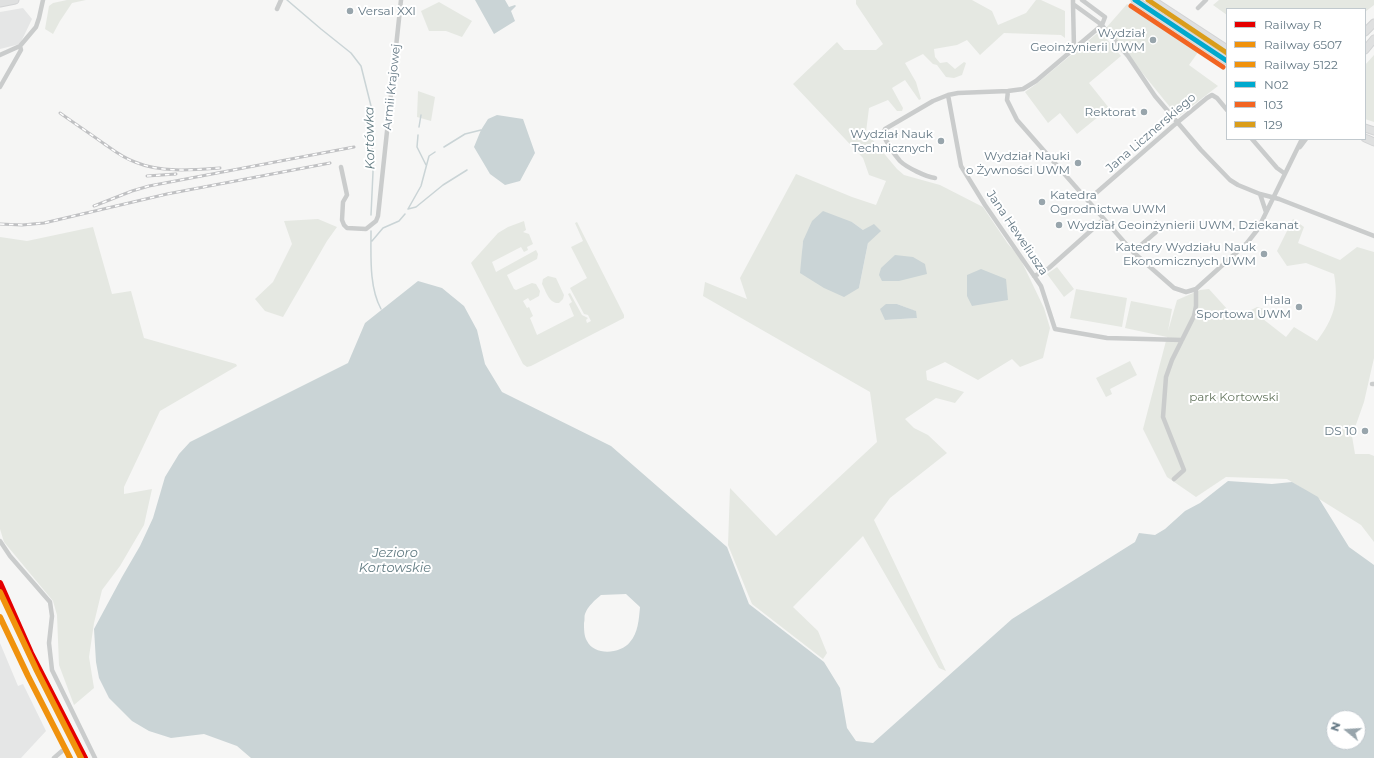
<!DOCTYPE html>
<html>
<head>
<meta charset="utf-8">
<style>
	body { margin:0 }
	#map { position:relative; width:1374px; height:758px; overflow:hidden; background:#f6f6f5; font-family:Montserrat,sans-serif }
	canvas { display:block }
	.legend { position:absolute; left:1226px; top:8px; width:140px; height:132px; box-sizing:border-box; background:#fff; border:1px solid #c1c9ce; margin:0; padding:5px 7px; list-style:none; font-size:12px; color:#657985 }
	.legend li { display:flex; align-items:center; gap:8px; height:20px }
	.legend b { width:20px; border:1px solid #c1c9ce }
	.north { position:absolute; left:1326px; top:710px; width:40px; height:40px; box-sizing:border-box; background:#fff; border:1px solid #c1c9ce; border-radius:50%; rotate:288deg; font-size:11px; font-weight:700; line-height:16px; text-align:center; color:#657985 }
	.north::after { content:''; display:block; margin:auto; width:14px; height:18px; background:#98a5ac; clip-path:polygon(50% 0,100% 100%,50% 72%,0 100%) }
</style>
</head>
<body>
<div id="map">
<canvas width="1374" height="758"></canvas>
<ul class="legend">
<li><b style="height:5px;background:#e50000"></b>Railway R</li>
<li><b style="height:5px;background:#f0920d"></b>Railway 6507</li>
<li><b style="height:5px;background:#f0920d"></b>Railway 5122</li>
<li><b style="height:5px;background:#00a9ce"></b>N02</li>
<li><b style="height:5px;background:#f26522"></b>103</li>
<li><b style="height:5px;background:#da9d1b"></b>129</li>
</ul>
<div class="north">N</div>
</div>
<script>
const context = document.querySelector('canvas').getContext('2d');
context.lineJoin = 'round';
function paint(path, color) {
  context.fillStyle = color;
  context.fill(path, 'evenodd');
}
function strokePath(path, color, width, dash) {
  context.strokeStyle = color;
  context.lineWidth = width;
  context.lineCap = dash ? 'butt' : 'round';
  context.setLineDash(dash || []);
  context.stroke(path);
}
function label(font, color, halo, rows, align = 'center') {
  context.font = font + ' Montserrat,sans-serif';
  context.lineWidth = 4;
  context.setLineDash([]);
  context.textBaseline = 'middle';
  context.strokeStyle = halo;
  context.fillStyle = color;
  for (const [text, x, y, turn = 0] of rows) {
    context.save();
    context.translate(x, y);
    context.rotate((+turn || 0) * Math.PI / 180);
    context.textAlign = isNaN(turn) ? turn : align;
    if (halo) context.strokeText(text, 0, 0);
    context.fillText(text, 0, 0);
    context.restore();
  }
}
const built = new Path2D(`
	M23 8 32 19 20 44 0 49V12Z
	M0 643 18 686 23 684 46 731 21 758H0Z`);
const green = new Path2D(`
	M67 0H86L72 3 60 21 53 34 45 29 49 6 53 3Z
	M856 0H972L992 11 998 25 1026 13 1036 0H1041L1065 11V38L1061 35 1004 33 980 55 967 40 957 45 934 49 935 57 940 63 947 62 955 69 964 62 966 63 962 75 954 78 946 77 937 65 933 64 923 54 905 63 916 82 921 99 919 100 905 80 892 88 903 108 902 111H897L888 100 869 108 866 132 897 169 904 175 940 185 983 207 1008 244 1019 256 1044 308 1050 328 1043 358 1020 367 1012 359 978 380 945 362 926 371 927 380 964 392 955 403 936 398 905 419 914 428 928 435 947 453 890 498 874 520 946 671 939 668 863 536 793 607 818 631 827 653 823 659 752 604 728 545 730 488 776 536 877 442 870 392 703 296 705 282 747 299 740 278 796 174 852 197 876 205 886 181 869 175 863 158 793 84 837 42 844 50H876L883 44 856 4ZM852 222 863 230 868 243 859 288 802 256 803 241ZM897 304 915 311 917 318 885 320Z
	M1219 0H1374V5L1365 12V9H1227V15L1213 5Z
	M439 2 472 21 462 37 446 31H429L421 11Z
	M1127 4 1199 51 1189 65 1218 86 1178 117 1106 28Z
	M1100 31 1121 56 1089 83 1109 108 1077 134 1060 113 1048 123 1025 92 1036 84Z
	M1374 55V122L1365 119V65Z
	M418 91 435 97 431 121 417 117Z
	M318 219 337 227 327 241 283 317 265 311 255 299 273 282 292 244 284 221Z
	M1293 219 1304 227 1298 243 1340 260 1357 247 1374 252V358L1364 402 1352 436 1355 454H1369L1374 456V542L1361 525 1287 479 1226 477 1196 497 1167 477 1143 429 1167 337 1125 328 1131 301 1172 309 1168 331 1177 300 1200 290 1209 289 1228 310 1243 314 1257 307 1268 310 1263 319 1286 337 1294 327 1317 341C1334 318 1339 302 1334 274L1306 263 1287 266 1277 251Z
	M524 221 526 230 523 232 529 234 533 244 527 247 528 250 524 252 521 247 492 262 496 272 536 250 538 254 537 259 507 275 514 289 516 290 532 283 536 284 540 291 539 296 530 301 528 298 523 301 527 308 529 307 533 316 530 318 537 335 574 316 569 304 572 302 568 294 570 293 582 315 588 318 586 320 587 323 591 321 588 315 584 314 570 288 587 278 571 247 583 241 575 223 577 222 624 315V318L531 366 527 367 523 364 471 263 498 233 508 227Z
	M93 227 112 294 131 291 144 338 236 364 237 366 160 411 124 487V494L152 489 144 525 120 566 102 590 94 623 89 657 94 688 74 705 59 665 57 615 53 601 4 542 0 529V237L27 241Z
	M1057 267 1074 289 1064 297 1047 274Z
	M548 276 556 278 564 295 563 299 559 303C549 304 546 291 542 284L543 279Z
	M1076 289 1127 298 1122 327 1070 318Z
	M1130 361 1137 375 1110 389 1112 394 1106 397 1096 378Z`);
const water = new Path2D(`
	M475 0H505L509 7 515 5 516 6 511 11 515 21 494 34Z
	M497 115 523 119 535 153 520 181 505 185 490 174 474 147 481 130 488 119Z
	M823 211 852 222 863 230 874 224 881 231 868 243 859 288 844 297 824 288 800 273 803 241 812 221Z
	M895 255 913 257 925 264 927 274 899 281H882L879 275 881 268Z
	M981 269 1006 279 1008 300 972 306 967 296V275Z
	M418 281 442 288 464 306 477 330 485 364 502 392 611 446 727 547 749 604 824 662 840 688 847 728 856 741 873 743 1012 619 1135 542 1138 535 1139 533 1155 535 1165 529 1185 511 1200 503 1228 481 1272 484 1292 482 1318 497 1349 547 1374 565V758H251L237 746 204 734 171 738 149 731 132 721 109 698 99 678 96 662 94 629 122 577 140 546 153 518 165 477 179 454 190 442 348 363 365 323ZM626 594 640 607C639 619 638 633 630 642 621 654 594 656 587 641 584 636 584 629 584 623 585 620 584 616 585 614 588 606 595 600 601 595ZM1334 718H1358V742H1334Z
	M886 304H897L916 311 917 318 885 320 880 309Z`);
const stream = new Path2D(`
	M287 0 321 29 351 53 361 66 371 106 373 172 371 215
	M419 127 421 115
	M418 135 417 147 426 165
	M444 147 465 134 481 130
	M408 209 416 207 443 185 467 170
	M408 209 421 186 429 156 435 152
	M371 231C371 256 369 287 381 309
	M372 241 383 228 399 221 405 214`);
const minor = new Path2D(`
	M1082 0 1105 17 1102 25 1104 28 1128 56 1155 96 1201 150 1230 180 1238 185 1260 194 1279 199 1374 236
	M1073 4 1074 48
	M1198 8 1206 0
	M277 9 281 0
	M0 55 20 46 36 27 39 18 43 0
	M0 87 21 50 20 46
	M1008 91 1007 100 1017 120 1133 252 1174 288 1186 292 1196 289 1247 243 1258 229 1302 139
	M948 95 961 166 985 205 1041 286 1055 329 1107 338 1182 340
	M1252 139 1277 168 1284 173
	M1300 147 1306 139
	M341 167 347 195 343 202 342 220 344 225 347 228 366 229 376 221 378 216 401 0
	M935 178C926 177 906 167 900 161 894 154 887 143 883 134L885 129 933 101 948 95 958 93 1008 91 1023 89 1036 81 1102 25 1073 4V0
	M1260 194 1266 212
	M1088 200 1173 126 1207 98 1212 95 1217 98 1227 110
	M1133 252 1156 232
	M1034 276 1043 272 1049 268 1104 219
	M1372 384H1374
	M1174 479 1184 470 1163 417 1166 377 1172 360 1194 316 1196 306V289
	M0 541 10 556 50 602 52 616 49 643 52 670 95 758
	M54 758 62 751`);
const secondary = new Path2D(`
	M1135 0 1227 61
	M1152 0 1227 49
	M0 3 15 0
	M1365 32 1374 23
	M1365 50 1374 39
	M1365 128 1374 131
	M1365 138 1374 142`);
const rail = new Path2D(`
	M60 113C74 123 89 133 103 143 113 150 123 158 135 162 161 173 193 170 220 168
	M147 176 176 174
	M94 206 132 191 149 186 354 147
	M0 224 22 225 44 223 167 194 330 163`);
const bus1 = new Path2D(`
	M1135 0 1227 61`);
const bus2 = new Path2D(`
	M1131 6 1223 67`);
const bus3 = new Path2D(`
	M1148 0 1227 53`);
const rail1 = new Path2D(`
	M0 583 31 653 85 758`);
const rail2 = new Path2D(`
	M0 592 37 671 81 758`);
const rail3 = new Path2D(`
	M0 617 28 676 70 758`);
const markers = [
	[350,11,4,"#98a5ac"],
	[1153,40,4,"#98a5ac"],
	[1144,112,4,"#98a5ac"],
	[941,141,4,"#98a5ac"],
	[1078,163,4,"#98a5ac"],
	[1042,202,4,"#98a5ac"],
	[1059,225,4,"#98a5ac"],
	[1264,254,4,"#98a5ac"],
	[1299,307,4,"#98a5ac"],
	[1365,431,4,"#98a5ac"]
];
const poiNames = [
	["Versal XXI",358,11,"left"],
	["Wydział",1145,33],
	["Geoinżynierii UWM",1145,47],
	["Rektorat",1136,112],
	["Wydział Nauk",933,134],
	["Technicznych",933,148],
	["Wydział Nauki",1070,156],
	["o Żywności UWM",1070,170],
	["Katedra",1050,195,"left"],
	["Ogrodnictwa UWM",1050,209,"left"],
	["Wydział Geoinżynierii UWM, Dziekanat",1067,225,"left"],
	["Katedry Wydziału Nauk",1256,247],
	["Ekonomicznych UWM",1256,261],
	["Hala",1291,300],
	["Sportowa UWM",1291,314],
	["DS 10",1357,431]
];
const streetNames = [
	["Armii Krajowej",392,87,-84],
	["Jana Licznerskiego",1151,133,-41],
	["Jana Heweliusza",1017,233,56]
];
const parkNames = [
	["park Kortowski",1234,397]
];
const waterNames = [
	["Kortówka",370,138,-91],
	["Jezioro",395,553],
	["Kortowskie",395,568]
];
paint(built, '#e5e6e6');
paint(green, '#e5e8e2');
paint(water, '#cad4d6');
strokePath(stream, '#cad4d6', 1.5);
strokePath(secondary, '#d2d3d4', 9);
strokePath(minor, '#cacccc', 4.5);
strokePath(secondary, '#dfe0e0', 7);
strokePath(rail, '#c0c1c3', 3);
strokePath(rail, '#fff', 1.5, [4.5]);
strokePath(bus1, '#00a9ce', 5);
strokePath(bus2, '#f26522', 5);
strokePath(bus3, '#da9d1b', 5);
strokePath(rail1, '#e50000', 6);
strokePath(rail2, '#f0920d', 6);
strokePath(rail3, '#f0920d', 6);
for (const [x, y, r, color] of markers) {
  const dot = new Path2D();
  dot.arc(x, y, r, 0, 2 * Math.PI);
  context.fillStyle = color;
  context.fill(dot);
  strokePath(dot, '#fff', 1.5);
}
label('12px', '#657985', '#fff', poiNames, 'right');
label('12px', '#657985', '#fff', streetNames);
label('12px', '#667760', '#fff', parkNames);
label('italic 13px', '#617b82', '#fff', waterNames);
</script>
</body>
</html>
